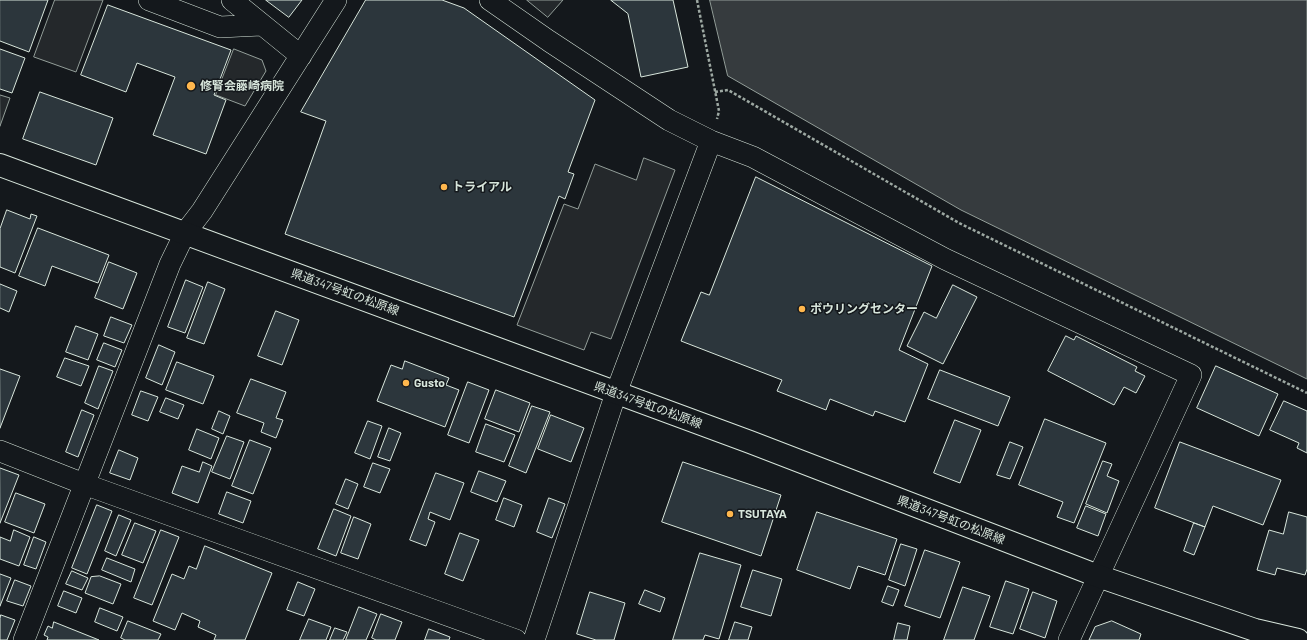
<!DOCTYPE html>
<html>
<head>
<meta charset="utf-8">
<style>
	body { margin:0 }
	canvas { display:block; background:#14181c }
</style>
</head>
<body>
<canvas width="1307" height="640"></canvas>
<script>
const context = document.querySelector('canvas').getContext('2d');
context.lineJoin = 'round';
function paint(path, color) {
  context.fillStyle = color;
  context.fill(path, 'evenodd');
}
function strokePath(path, color, width, dash) {
  context.strokeStyle = color;
  context.lineWidth = width;
  context.lineCap = dash ? 'butt' : 'round';
  context.setLineDash(dash || []);
  context.stroke(path);
}
function label(font, color, halo, rows, align = 'center') {
  context.font = font + ' Barlow,"Noto Sans JP",sans-serif';
  context.lineWidth = 3;
  context.setLineDash([]);
  context.textBaseline = 'middle';
  context.strokeStyle = halo;
  context.fillStyle = color;
  for (const [text, x, y, turn = 0] of rows) {
    context.save();
    context.translate(x, y);
    context.rotate((+turn || 0) * Math.PI / 180);
    context.textAlign = isNaN(turn) ? turn : align;
    if (halo) context.strokeText(text, 0, 0);
    context.fillText(text, 0, 0);
    context.restore();
  }
}
const parking = new Path2D(`
	M55 0H103L76 72 34 57Z
	M527 0H563L548 17Z
	M234 49 262 60 266 71 245 106 216 95Z
	M0 95 10 98 0 126Z
	M644 158 675 170 611 339 591 332 584 350 517 325 564 204 578 209 595 164 636 180Z`);
const water = new Path2D(`
	M710 0H1307V379L961 210 728 76Z`);
const building = new Path2D(`
	M0 0H48L29 52 0 41Z
	M266 0H302L289 17Z
	M366 0H442L464 8 595 100 568 172 574 174 565 199 559 196 514 317 285 234 326 121 301 112Z
	M611 0H673L688 67 641 77 628 14Z
	M108 5 231 50 214 95 226 100 206 154 153 135 175 77 137 63 126 92 81 75Z
	M0 49 25 58 12 93 0 89Z
	M40 92 113 118 96 165 23 139Z
	M756 177 932 266 899 350 928 364 905 422 875 411 873 416 830 399 826 410 777 391 782 380 681 341 701 292 709 295Z
	M7 210 30 219 31 214 37 216 15 273 0 267V229Z
	M38 228 109 255 98 283 52 266 45 286 19 276Z
	M109 262 137 273 123 309 95 298Z
	M186 280 203 287 185 333 168 327Z
	M208 282 225 289 204 344 187 338Z
	M0 284 17 291 9 312 0 308Z
	M953 285 977 297 943 364 907 346 924 312 936 318Z
	M276 311 299 320 282 365 258 356Z
	M111 317 132 325 124 343 104 336Z
	M76 326 98 334 88 360 66 352Z
	M1066 336 1074 340 1076 336 1137 367 1135 371 1145 376 1136 393 1124 387 1114 405 1048 371Z
	M104 343 122 350 115 367 97 360Z
	M159 345 175 352 162 385 146 378Z
	M65 358 89 366 81 386 57 377Z
	M405 361 449 378 446 385 459 390 445 427 377 401 391 365 402 369Z
	M177 362 214 376 203 404 166 390Z
	M99 366 113 371 98 409 85 403Z
	M1216 366 1278 394 1259 436 1197 408Z
	M0 369 20 376 0 428Z
	M940 370 1010 397 998 426 928 399Z
	M251 379 286 392 276 418 283 420 276 438 261 432 264 423 237 413Z
	M468 382 489 390 469 443 448 435Z
	M496 390 530 403 519 432 485 419Z
	M141 391 158 397 148 421 132 415Z
	M166 398 184 405 178 419 160 412Z
	M1284 401 1307 411V453L1297 448 1299 443 1270 430Z
	M532 406 550 412 526 473 509 466Z
	M82 410 94 415 78 457 66 452Z
	M219 411 230 416 223 434 212 429Z
	M551 415 584 428 571 462 538 449Z
	M1045 419 1106 443 1074 523 1057 517 1063 502 1019 485Z
	M955 420 981 430 960 483 934 473Z
	M368 421 382 426 370 459 355 453Z
	M486 424 515 435 504 462 476 452Z
	M389 428 401 433 390 461 378 457Z
	M197 429 219 438 211 459 189 450Z
	M227 436 244 442 230 479 212 472Z
	M250 440 271 448 253 494 232 486Z
	M1010 442 1023 447 1010 479 997 475Z
	M1180 442 1281 480 1263 525 1213 506 1205 527 1155 508Z
	M119 450 138 458 130 480 110 473Z
	M1103 461 1112 464 1107 476 1119 481 1107 513 1086 504Z
	M203 462 212 466 198 503 172 493 182 466 199 472Z
	M683 462 781 495 761 556 662 522Z
	M373 463 390 469 380 493 364 487Z
	M0 468 19 475 0 523Z
	M479 471 506 481 497 502 471 492Z
	M436 473 464 483 450 520 430 512 428 519 435 522 426 546 410 540Z
	M346 479 358 484 348 509 336 504Z
	M227 492 251 501 243 523 219 514Z
	M16 493 45 504 34 533 5 522Z
	M504 498 522 505 514 527 496 520Z
	M549 498 565 504 552 538 537 532Z
	M97 505 112 511 87 574 72 568Z
	M1086 506 1106 514 1098 536 1077 528Z
	M334 509 351 516 336 556 318 549Z
	M817 512 897 539 885 575 858 566 850 589 797 570Z
	M1289 512 1307 517V569L1305 575 1277 568 1275 575 1257 570 1269 530 1283 534Z
	M119 515 131 520 116 556 105 551Z
	M354 517 371 524 358 559 341 553Z
	M135 523 156 531 143 563 122 555Z
	M1194 523 1205 527 1194 555 1184 551Z
	M14 530 30 537 19 566 0 559V537L10 541Z
	M161 530 179 537 152 605 134 598Z
	M460 533 479 540 463 581 445 574Z
	M34 537 46 542 36 569 24 565Z
	M901 544 917 549 905 586 889 580Z
	M205 546 272 573 245 640H214L216 635 198 627 200 621 182 613 175 630 153 621 172 574 184 579 189 566 196 569Z
	M925 550 960 562 940 618 905 606Z
	M700 553 741 565 719 639 705 635 703 640H673Z
	M107 558 135 569 131 582 102 570Z
	M753 570 782 579 771 616 741 607Z
	M72 571 88 578 82 590 66 584Z
	M0 574 11 578 0 606Z
	M100 576 121 584 113 604 85 593 91 577Z
	M15 580 31 586 23 606 7 601Z
	M1006 581 1029 589 1013 634 990 627Z
	M298 582 315 589 304 616 287 610Z
	M888 586 899 590 893 606 882 602Z
	M963 587 990 596 974 640H944Z
	M645 590 665 598 660 612 639 604Z
	M64 591 82 598 76 613 58 606Z
	M590 592 625 603 614 640H596L577 634Z
	M1033 592 1057 601 1045 638 1020 629Z
	M359 607 377 614 366 640H346Z
	M100 608 123 617 117 631 95 622Z
	M381 614 402 622 395 640H376L372 638Z
	M1 615 15 620 7 640H0V619Z
	M309 619 331 627 326 640H300Z
	M128 621 161 634 158 640H125L121 638Z
	M1112 621 1141 634 1139 640H1089L1095 627Z
	M54 622 99 640H47L48 637 44 635 48 626 52 628Z
	M735 622 752 627 748 640H729Z
	M898 623 910 626 907 640H894Z
	M335 628 347 632 343 640H330Z
	M429 629 450 637 449 640H425Z`);
const path = new Path2D(`
	M697 0 719 111 717 119
	M715 92 728 90 959 223 1307 393`);
const street = new Path2D(`
	M149 0 220 27 261 25
	M232 0 301 56
	M490 0 549 41 669 120 711 141 753 157 945 259 1191 375 1069 640
	M0 451 84 484 516 640
	M24 640 170 264 185 233 202 211 336 0
	M534 640 616 393 711 141`);
const secondary = new Path2D(`
	M0 165 750 442 1098 576 1255 630 1298 640`);
const markers = [
	[191,86,5,"#ffb74d"],
	[444,187,4,"#ffb74d"],
	[802,309,4,"#ffb74d"],
	[406,383,4,"#ffb74d"],
	[730,514,4,"#ffb74d"]
];
const poiNames = [
	["修腎会藤崎病院",200,86],
	["トライアル",452,187],
	["ボウリングセンター",810,309],
	["Gusto",414,383],
	["TSUTAYA",738,514]
];
const streetNames = [
	["県道347号虹の松原線",345,292,20],
	["県道347号虹の松原線",648,405,20],
	["県道347号虹の松原線",951,520,21]
];
paint(parking, '#24282b');
strokePath(parking, '#939e99', 1);
paint(water, '#363b3e');
strokePath(water, '#939e99', 1);
paint(building, '#2c363c');
strokePath(building, '#d8e6dc', 1);
strokePath(street, '#d8e6dc', 22);
strokePath(secondary, '#d8e6dc', 24);
strokePath(path, '#9da8a2', 2.5, [3, 2]);
strokePath(street, '#14181c', 21);
strokePath(secondary, '#14181c', 22);
for (const [x, y, r, color] of markers) {
  const dot = new Path2D();
  dot.arc(x, y, r, 0, 2 * Math.PI);
  context.fillStyle = color;
  context.fill(dot);
  strokePath(dot, '#14181c', 1.5);
}
label('bold 12px', '#d8e6dc', '#14181c', poiNames, 'left');
label('12px', '#d8e6dc', '#14181c', streetNames);
</script>
</body>
</html>
